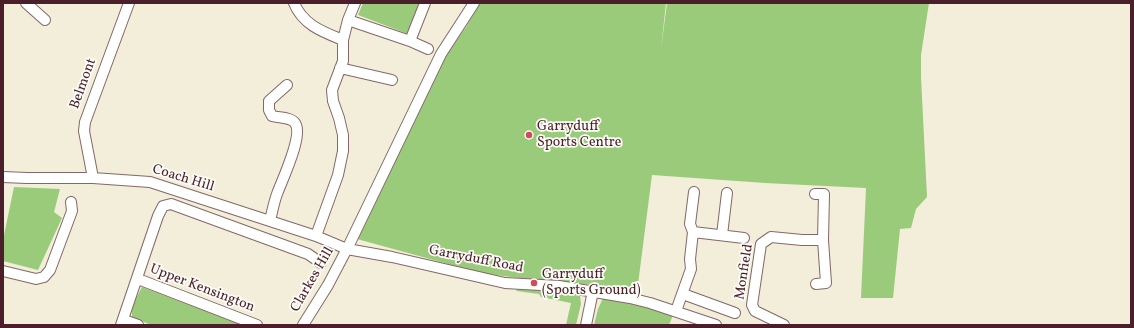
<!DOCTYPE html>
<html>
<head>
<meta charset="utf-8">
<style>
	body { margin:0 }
	#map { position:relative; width:1134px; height:328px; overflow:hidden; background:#f2eeda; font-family:Vollkorn,serif }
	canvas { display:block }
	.frame { position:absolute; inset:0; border:4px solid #4a1f2b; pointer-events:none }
</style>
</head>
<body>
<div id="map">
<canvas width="1134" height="328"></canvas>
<div class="frame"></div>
</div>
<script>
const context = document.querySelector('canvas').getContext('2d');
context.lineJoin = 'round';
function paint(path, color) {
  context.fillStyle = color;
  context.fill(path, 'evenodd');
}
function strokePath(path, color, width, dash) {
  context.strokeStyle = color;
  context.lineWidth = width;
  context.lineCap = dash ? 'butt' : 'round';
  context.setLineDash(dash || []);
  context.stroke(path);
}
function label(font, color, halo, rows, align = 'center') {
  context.font = font + ' Vollkorn,serif';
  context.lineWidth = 3.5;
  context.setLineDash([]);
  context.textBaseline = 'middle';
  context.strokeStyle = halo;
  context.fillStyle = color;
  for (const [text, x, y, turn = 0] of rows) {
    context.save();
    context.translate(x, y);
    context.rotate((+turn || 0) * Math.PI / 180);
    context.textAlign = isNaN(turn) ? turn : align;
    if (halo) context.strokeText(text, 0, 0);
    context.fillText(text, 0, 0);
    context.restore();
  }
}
const green = new Path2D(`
	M363 3H419L408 34 358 15Z
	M480 3H666L661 49 667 3H929L921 55V77L927 197 916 209 911 228 900 229 893 298H861L866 188 765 183 652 175 637 292 570 282 519 278 481 273 357 239 395 153 445 56 466 27Z
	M14 187 60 189 54 212 62 218 38 270 3 261V240Z
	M142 287 242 325H151L132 317V306Z
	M518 288 578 295 580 296 581 304 576 325H566L571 303 541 297 539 294 516 291Z
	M603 298 654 308 673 315 669 325H594L598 309Z`);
const minor = new Path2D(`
	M26 3 45 20
	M294 3C303 25 323 32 343 40
	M348 20 410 41 428 49
	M410 41 425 3
	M340 68 392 80
	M3 177 27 178H93L150 182 316 236 347 249 392 257 505 283 559 286 630 298 650 303 716 325
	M93 178 84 131 85 122 129 3
	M815 194H824L823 240 826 283 816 284
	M270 221C272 212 274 202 277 194 282 180 304 135 295 123 291 117 279 118 272 116L269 110V101L287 85
	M693 232 744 238
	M722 235 727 193
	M316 236 338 175 343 151V135L339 118 333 101 332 90 343 61V40L348 20 355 3
	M3 271 36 279 44 277 50 270 72 211 71 202
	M138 279 257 325
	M683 294 735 313
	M676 311 691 269 690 259 693 232 690 224 694 192
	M124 320 138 325
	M121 325 158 216 163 206 171 204 308 254 321 263
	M303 325 328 285 349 245 441 54 474 3
	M586 325 593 291
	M784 325 755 311 752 305 761 244 771 237 802 240H823`);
const markers = [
	[529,135,4,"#d1495b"],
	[534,283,4,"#d1495b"]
];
const streetNames = [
	["Belmont",84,84,-70],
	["Coach Hill",183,179,17],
	["Garryduff Road",476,260,11],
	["Monfield",745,272,-81],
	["Clarkes Hill",313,280,-60],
	["Upper Kensington",202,289,21]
];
const poiNames = [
	["Garryduff",537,127],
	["Sports Centre",537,143],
	["Garryduff",542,275],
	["(Sports Ground)",542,291]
];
paint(green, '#9acb7b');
strokePath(minor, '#856768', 12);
strokePath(minor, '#fff', 10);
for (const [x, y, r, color] of markers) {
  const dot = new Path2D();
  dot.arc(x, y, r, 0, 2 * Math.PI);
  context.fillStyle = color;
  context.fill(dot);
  strokePath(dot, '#fdfcf7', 1.5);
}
label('14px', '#4a1f2b', '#fdfcf7', streetNames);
label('14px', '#4a1f2b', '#fdfcf7', poiNames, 'left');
</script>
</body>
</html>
